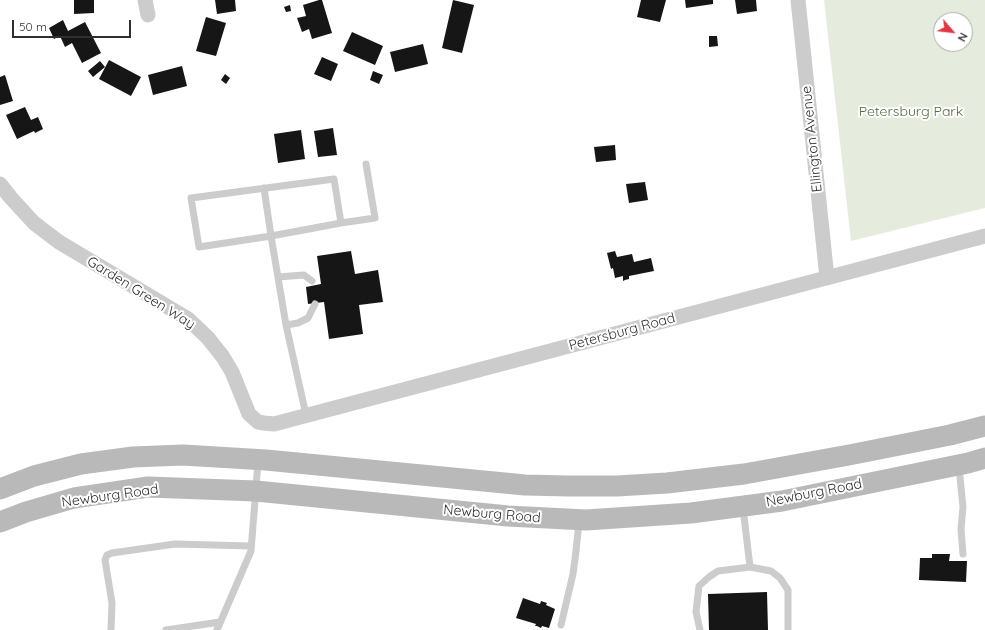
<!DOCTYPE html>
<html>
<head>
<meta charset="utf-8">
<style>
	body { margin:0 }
	#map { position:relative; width:985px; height:630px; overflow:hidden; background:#fff; font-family:Quicksand,sans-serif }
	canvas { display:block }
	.north { position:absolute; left:933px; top:12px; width:40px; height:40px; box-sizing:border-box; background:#fff; border:1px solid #acacac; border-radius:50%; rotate:118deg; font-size:11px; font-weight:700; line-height:16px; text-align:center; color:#2f2f2f }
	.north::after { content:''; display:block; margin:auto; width:14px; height:18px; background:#e03742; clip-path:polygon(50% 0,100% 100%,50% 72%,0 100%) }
	.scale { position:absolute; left:12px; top:20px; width:119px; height:18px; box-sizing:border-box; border:2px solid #2f2f2f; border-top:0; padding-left:5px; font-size:12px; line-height:14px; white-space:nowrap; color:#2f2f2f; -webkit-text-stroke:3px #fff; paint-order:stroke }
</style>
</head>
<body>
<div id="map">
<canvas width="985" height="630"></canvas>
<div class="north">N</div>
<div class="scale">50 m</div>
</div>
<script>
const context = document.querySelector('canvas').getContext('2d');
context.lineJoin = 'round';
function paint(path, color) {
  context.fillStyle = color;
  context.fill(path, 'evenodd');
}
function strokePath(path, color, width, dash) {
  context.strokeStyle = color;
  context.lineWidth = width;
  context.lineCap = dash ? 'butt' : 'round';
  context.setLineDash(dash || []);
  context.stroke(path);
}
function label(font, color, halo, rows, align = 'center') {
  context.font = font + ' Quicksand,sans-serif';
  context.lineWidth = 4;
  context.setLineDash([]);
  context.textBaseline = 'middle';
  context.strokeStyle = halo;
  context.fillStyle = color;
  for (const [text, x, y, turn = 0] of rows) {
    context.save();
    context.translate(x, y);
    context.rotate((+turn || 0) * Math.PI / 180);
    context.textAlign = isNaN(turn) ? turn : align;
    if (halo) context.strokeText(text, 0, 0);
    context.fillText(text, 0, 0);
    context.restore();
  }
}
const green = new Path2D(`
	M824 0H985V208L851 241ZM941 20H965V44H941Z`);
const building = new Path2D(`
	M74 0H94V13L74 14Z
	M215 0H235L236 11 217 14Z
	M319 0H322L332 33 312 39 309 29 302 32 297 18 306 16 303 5Z
	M453 0 474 5 462 53 442 48Z
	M641 0H666L660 22 637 17Z
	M685 0H713V4L686 8Z
	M735 0H756L757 11 737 14Z
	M290 5 291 11 286 12 284 7Z
	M206 17 226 23 216 56 196 51Z
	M63 20 68 31 85 22 101 53 82 63 72 43 65 47 60 36 54 39 49 28Z
	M352 32 383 46 375 65 343 51Z
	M709 36H717L718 46 709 47Z
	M423 44 428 64 395 72 390 52Z
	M322 57 338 64 331 81 314 74Z
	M109 60 141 77 131 96 99 79Z
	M100 61 105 67 93 77 88 71Z
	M182 66 187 86 153 95 148 75Z
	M373 71 383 75 379 84 370 80Z
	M225 74 230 78 226 84 221 80Z
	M5 75 13 101 0 105V77Z
	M25 107 31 120 38 117 43 129 35 133 34 131 17 139 6 115Z
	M333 128 337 155 318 157 314 131Z
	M301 130 305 159 278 163 274 134Z
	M615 145 616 160 596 162 594 147Z
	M645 182 648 200 629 203 626 184Z
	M351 251 355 274 378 270 383 302 359 305 363 334 329 339 324 302 308 304 306 287 321 284 317 256Z
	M615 251 617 257 632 254 634 262 651 258 654 271 629 276V279L625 280 623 281V276L615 278 613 268 611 269 607 253Z
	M932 554H950L949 561H967L966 582 919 580 920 558H932Z
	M767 592 768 630H709L708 594Z
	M523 598 540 604 541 601 547 603 546 605 555 609 549 628 542 626 541 628 537 626H535L536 624 516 618Z`);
const lane = new Path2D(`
	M264 188 271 236 199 247 191 198 334 179 341 223
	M278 277 304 275 312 281
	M286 325 298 323 308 318 315 304
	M306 415 286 325 271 236 341 223 375 218 366 164
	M959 467 963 507 961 529 963 554
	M743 508 750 567
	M561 625 573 574 576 551 579 522
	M111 630 112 603 105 560 107 555 112 553 175 544 251 546
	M166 630 220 622
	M217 630 251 551 258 462
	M700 630 696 612 699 586 709 577 718 571 750 567 771 571 780 578 788 590V630`);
const street = new Path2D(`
	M145 0 148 15
	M798 0 827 278
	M0 184 11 198 34 223 59 242 188 319 208 338 223 357 232 372 249 414 258 422 264 423 274 424 985 236`);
const secondary = new Path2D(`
	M0 489 34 476 81 464 133 457 183 455 266 460 525 485 569 486H617L667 483 744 474 849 455 950 435 985 426
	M0 522 26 512 74 498 148 487 256 491 508 516 586 520 691 513 782 501 968 463 985 458`);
const parkNames = [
	["Petersburg Park",911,112]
];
const streetNames = [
	["Ellington Avenue",812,139,-96],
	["Garden Green Way",141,293,32],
	["Petersburg Road",622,332,-15],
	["Newburg Road",814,493,-11],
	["Newburg Road",110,496,-8],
	["Newburg Road",492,514,5]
];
paint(green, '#e5ecdd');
paint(building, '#161616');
strokePath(lane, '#ccc', 7);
strokePath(street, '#ccc', 15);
strokePath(secondary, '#b9b9b9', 21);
label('14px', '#52693d', '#fff', parkNames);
label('14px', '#2f2f2f', '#fff', streetNames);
</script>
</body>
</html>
